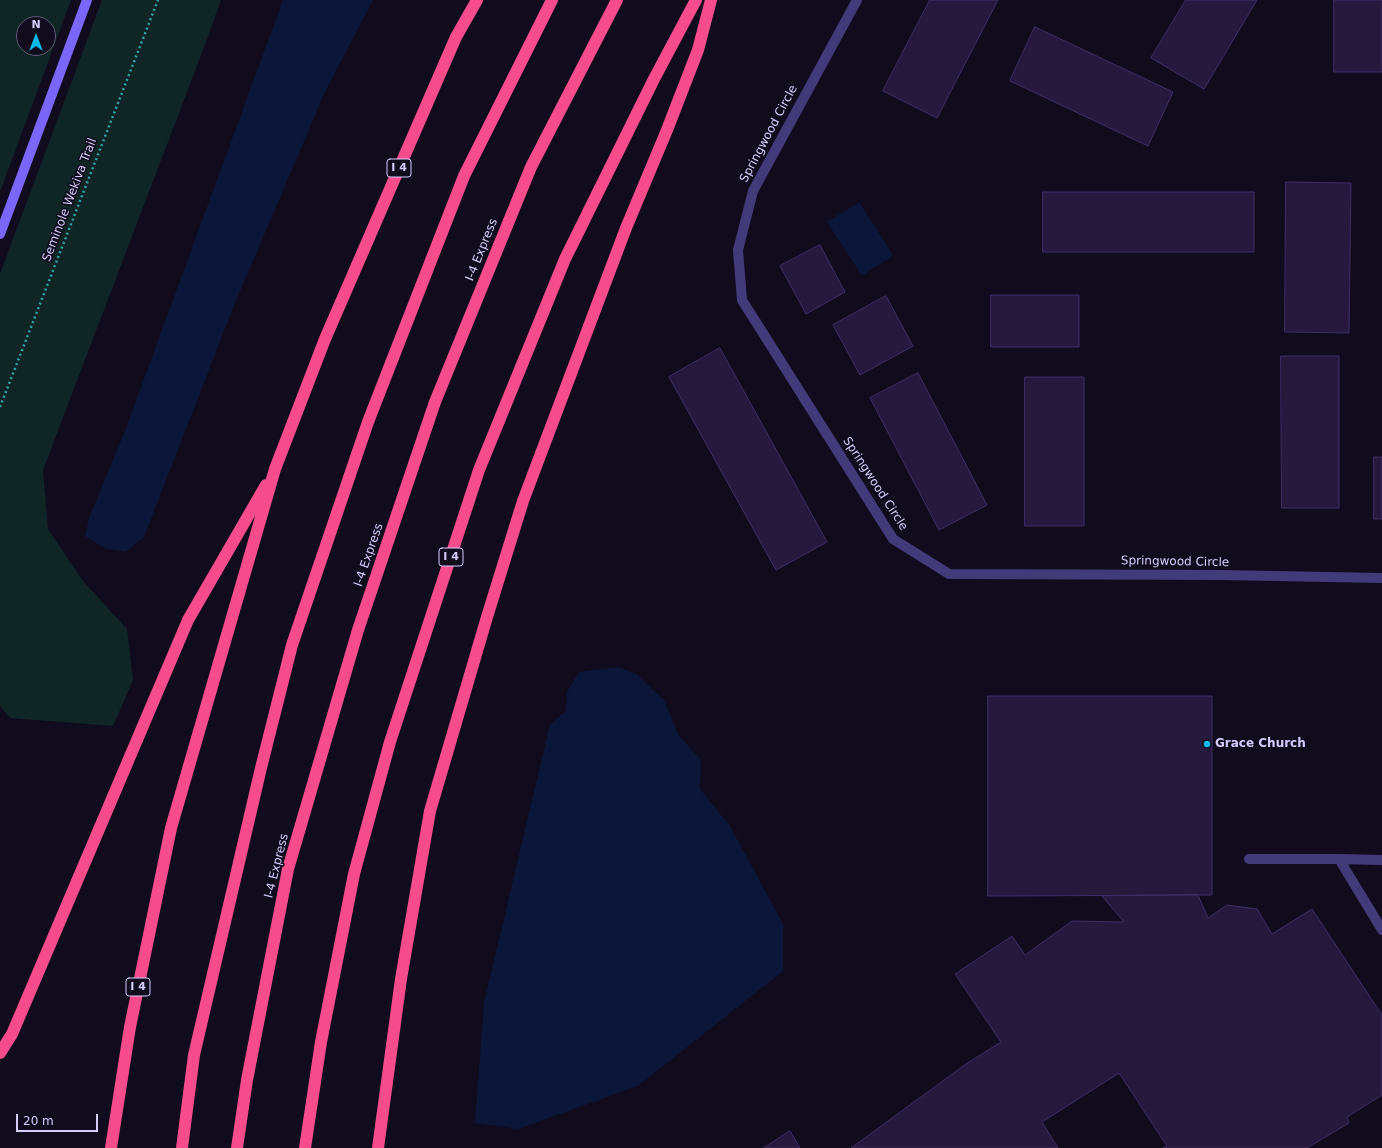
<!DOCTYPE html>
<html>
<head>
<meta charset="utf-8">
<style>
	body { margin:0 }
	#map { position:relative; width:1382px; height:1148px; overflow:hidden; background:#110c1d; font-family:"DejaVu Sans",sans-serif }
	canvas { display:block }
	.north { position:absolute; left:16px; top:16px; width:40px; height:40px; box-sizing:border-box; background:#110c1d; border:1px solid #605877; border-radius:50%; rotate:0deg; font-size:11px; font-weight:700; line-height:16px; text-align:center; color:#d6cbfd }
	.north::after { content:''; display:block; margin:auto; width:14px; height:18px; background:#0bbae8; clip-path:polygon(50% 0,100% 100%,50% 72%,0 100%) }
	.scale { position:absolute; left:16px; top:1114px; width:82px; height:18px; box-sizing:border-box; border:2px solid #d6cbfd; border-top:0; padding-left:5px; font-size:12px; line-height:14px; white-space:nowrap; color:#d6cbfd; -webkit-text-stroke:3px #110c1d; paint-order:stroke }
</style>
</head>
<body>
<div id="map">
<canvas width="1382" height="1148"></canvas>
<div class="north">N</div>
<div class="scale">20 m</div>
</div>
<script>
const context = document.querySelector('canvas').getContext('2d');
context.lineJoin = 'round';
function paint(path, color) {
  context.fillStyle = color;
  context.fill(path, 'evenodd');
}
function strokePath(path, color, width, dash) {
  context.strokeStyle = color;
  context.lineWidth = width;
  context.lineCap = dash ? 'butt' : 'round';
  context.setLineDash(dash || []);
  context.stroke(path);
}
function label(font, color, halo, rows, align = 'center') {
  context.font = font + ' "DejaVu Sans",sans-serif';
  context.lineWidth = 3;
  context.setLineDash([]);
  context.textBaseline = 'middle';
  context.strokeStyle = halo;
  context.fillStyle = color;
  for (const [text, x, y, turn = 0] of rows) {
    context.save();
    context.translate(x, y);
    context.rotate((+turn || 0) * Math.PI / 180);
    context.textAlign = isNaN(turn) ? turn : align;
    if (halo) context.strokeText(text, 0, 0);
    context.fillText(text, 0, 0);
    context.restore();
  }
}
const green = new Path2D(`
	M0 0H71L0 192ZM24 24H48V48H24Z
	M102 0H221L203 50 43 470 48 529 83 581 127 629 133 680 113 726 10 718 0 706V274Z`);
const water = new Path2D(`
	M283 0H373L325 92 233 308 144 537 126 552 104 548 85 536 90 515 123 436Z
	M859 202 893 255 862 276 827 222Z
	M619 667 636 674 664 700 679 736 701 760 700 789 730 826 783 924V971L638 1086 518 1129 475 1123 484 1003 550 724 566 711 567 692 579 672Z`);
const building = new Path2D(`
	M930 0H998L937 118 883 91Z
	M1186 0H1257L1204 89 1151 58Z
	M1334 0H1382V72H1334Z
	M1035 27 1173 92 1148 146 1010 81Z
	M1286 182 1351 183 1349 333 1285 332Z
	M1043 192H1254V252H1043Z
	M820 245 845 292 806 314 780 266Z
	M991 295H1079V347H991Z
	M886 296 913 346 860 375 833 325Z
	M720 348 827 542 776 570 669 377Z
	M1281 356H1339V508H1282Z
	M918 373 987 505 939 530 870 398Z
	M1025 377H1084V526H1025Z
	M1374 457H1382V519H1374Z
	M988 696H1212V895L988 896Z
	M1198 895 1208 918 1227 905 1257 909 1272 934 1312 909 1382 1015V1095L1347 1117 1349 1123 1307 1148H1163L1167 1146 1119 1073 1042 1122 1058 1148H851L966 1064 1001 1042 955 974 1012 936 1025 955 1072 921 1124 922 1102 896Z
	M790 1131 800 1148H764Z`);
const path = new Path2D(`
	M0 407 158 0`);
const service = new Path2D(`
	M1249 859H1339L1382 930
	M1339 859 1382 860`);
const minor = new Path2D(`
	M857 0 753 191 738 250 742 300 893 539 949 574 1222 575 1382 578`);
const secondary = new Path2D(`
	M0 234 87 0`);
const motorway = new Path2D(`
	M0 1053 12 1034 188 620 266 485
	M111 1148 130 1027 171 828 275 469 325 339 456 37 477 0
	M182 1148 194 1055 261 768 292 645 368 422 464 176 552 0
	M237 1148 247 1080 288 869 358 630 435 402 531 167 617 0
	M305 1148 321 1042 354 874 390 742 479 470 565 259 654 79 696 0
	M378 1148 401 979 430 811 487 617 523 501 626 228 667 130 698 50 711 0`);
const markers = [
	[1207,744,4,"#0bbae8"]
];
const shields = [
	[399,168,24],
	[451,557,24],
	[138,987,24]
];
const shieldNames = [
	["I 4",399,168],
	["I 4",451,557],
	["I 4",138,987]
];
const streetNames = [
	["Springwood Circle",769,134,-62],
	["Seminole Wekiva Trail",70,200,-69],
	["I-4 Express",482,250,-68],
	["Springwood Circle",875,484,57],
	["I-4 Express",369,555,-71],
	["Springwood Circle",1175,562,1],
	["I-4 Express",277,866,-76]
];
const poiNames = [
	["Grace Church",1215,744]
];
paint(green, '#102526');
paint(water, '#0b1638');
paint(building, '#251a3d');
strokePath(building, '#3f2d68', 1);
strokePath(path, '#32a3a9', 2.5, [2, 3]);
strokePath(service, '#433a7a', 10);
strokePath(minor, '#433a7a', 10);
strokePath(secondary, '#7a66f8', 10);
strokePath(motorway, '#f74c8b', 12);
for (const [x, y, r, color] of markers) {
  const dot = new Path2D();
  dot.arc(x, y, r, 0, 2 * Math.PI);
  context.fillStyle = color;
  context.fill(dot);
  strokePath(dot, '#110c1d', 1.5);
}
for (const [x, y, w] of shields) {
  const box = new Path2D();
  box.roundRect(x - w / 2, y - 9, w, 18, 3);
  context.fillStyle = '#110c1d';
  context.fill(box);
  strokePath(box, '#d6cbfd', 1);
}
label('bold 11px', '#d6cbfd', null, shieldNames);
label('12px', '#d6cbfd', '#110c1d', streetNames);
label('bold 12px', '#d6cbfd', '#110c1d', poiNames, 'left');
</script>
</body>
</html>
